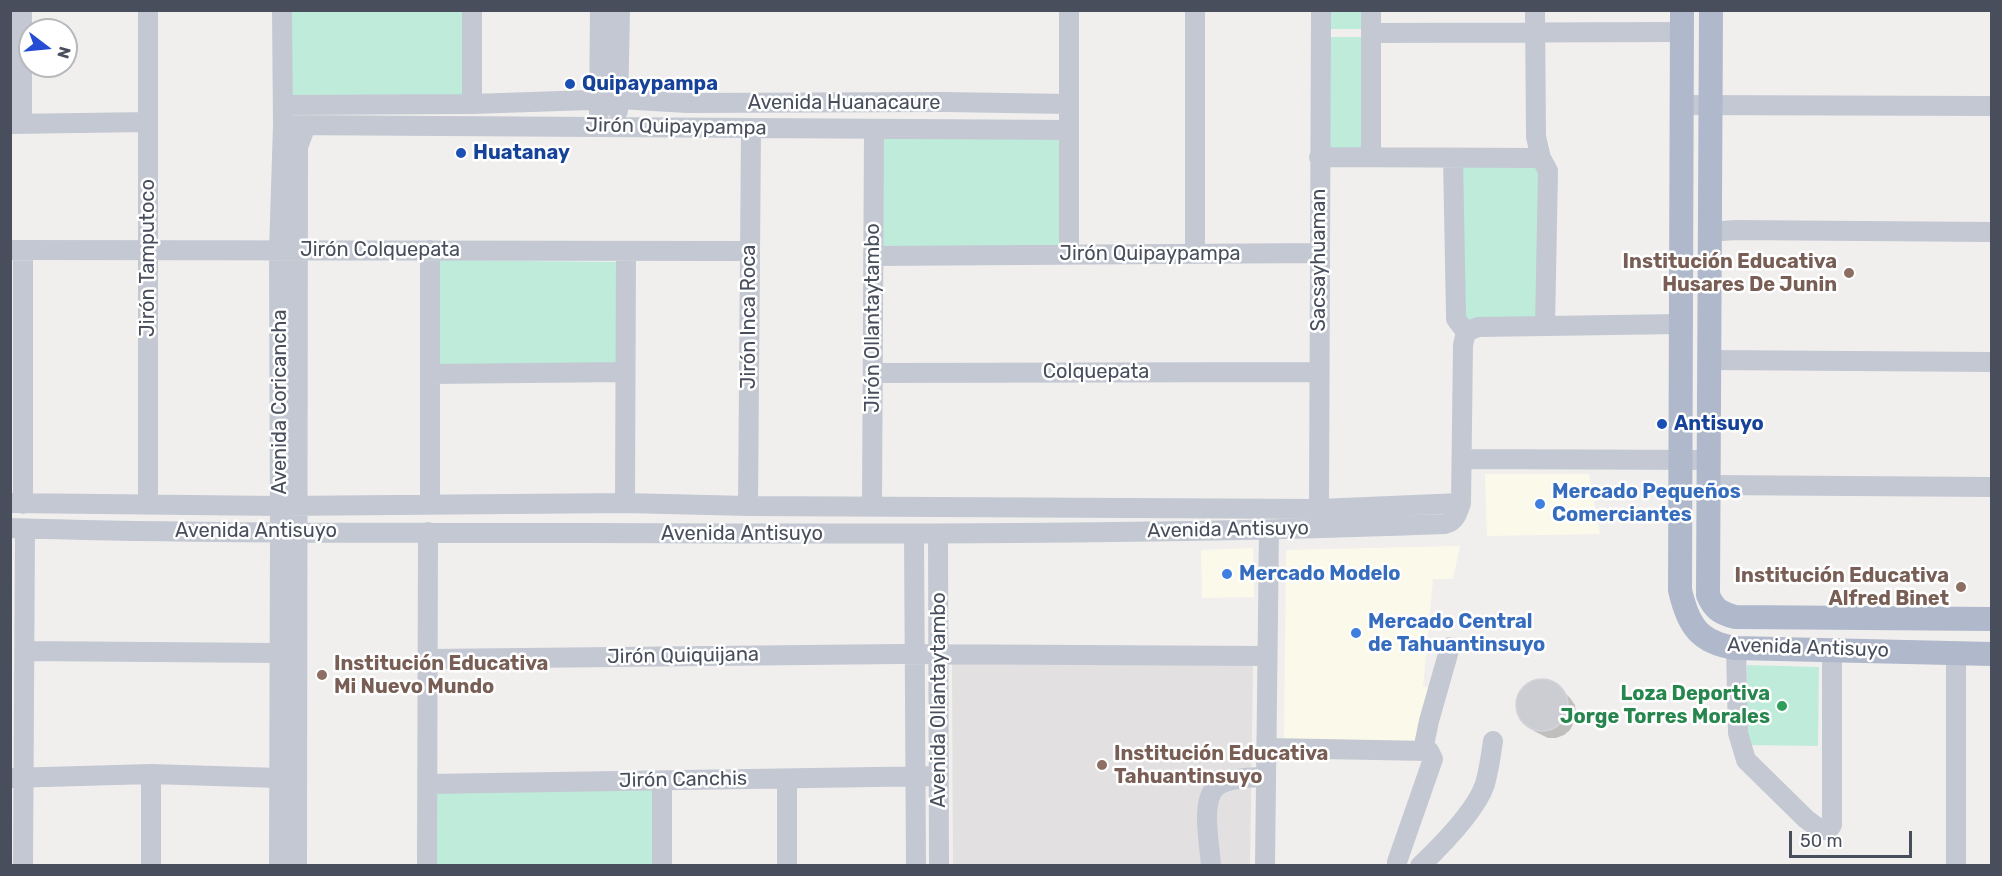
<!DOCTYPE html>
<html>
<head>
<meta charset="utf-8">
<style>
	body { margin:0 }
	#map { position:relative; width:2002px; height:876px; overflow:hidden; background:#f1efee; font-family:Rubik,sans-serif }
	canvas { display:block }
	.frame { position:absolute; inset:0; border:12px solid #484e5b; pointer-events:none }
	.north { position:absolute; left:18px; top:18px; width:60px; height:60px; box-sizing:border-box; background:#fff; border:2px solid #b6b8bd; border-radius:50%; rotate:106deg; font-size:16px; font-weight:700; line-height:24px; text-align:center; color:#484e5b }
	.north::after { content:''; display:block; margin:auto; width:21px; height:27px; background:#254cd4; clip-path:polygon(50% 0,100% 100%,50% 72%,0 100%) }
	.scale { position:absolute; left:1789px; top:831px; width:123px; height:27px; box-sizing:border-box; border:3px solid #484e5b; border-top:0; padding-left:8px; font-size:18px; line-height:21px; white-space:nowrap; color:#484e5b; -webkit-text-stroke:4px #fff; paint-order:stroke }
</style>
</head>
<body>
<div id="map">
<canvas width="2002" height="876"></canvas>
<div class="frame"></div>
<div class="north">N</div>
<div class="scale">50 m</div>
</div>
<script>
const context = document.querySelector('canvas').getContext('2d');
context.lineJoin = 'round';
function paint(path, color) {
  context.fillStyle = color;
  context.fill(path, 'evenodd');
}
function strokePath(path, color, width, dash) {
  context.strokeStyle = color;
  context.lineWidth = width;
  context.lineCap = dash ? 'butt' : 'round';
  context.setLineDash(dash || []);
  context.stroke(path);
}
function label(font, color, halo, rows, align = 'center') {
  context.font = font + ' Rubik,sans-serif';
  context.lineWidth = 5;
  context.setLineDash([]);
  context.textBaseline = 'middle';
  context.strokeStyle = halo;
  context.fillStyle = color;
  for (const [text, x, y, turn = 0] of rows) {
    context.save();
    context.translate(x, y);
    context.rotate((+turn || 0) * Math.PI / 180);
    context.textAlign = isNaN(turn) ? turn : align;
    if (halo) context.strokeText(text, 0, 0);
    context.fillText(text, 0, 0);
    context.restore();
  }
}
const commercial = new Path2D(`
	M1485 474H1589L1600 534 1487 536Z
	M1460 546 1453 579H1433L1423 686 1429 688 1422 743H1284L1286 550Z
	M1253 548 1254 597 1202 598 1201 550Z`);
const education = new Path2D(`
	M952 659 1253 664 1250 865H953Z`);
const green = new Path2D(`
	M291 11H465V97L291 99Z
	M1327 11H1366L1365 29H1327Z
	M1325 37H1366L1367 152H1325Z
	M881 136 1061 137 1062 247 881 249Z
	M1459 164H1540V320H1460Z
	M437 260 620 262V367L437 369Z
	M1747 665 1819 667 1818 746 1746 745Z
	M658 784 657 865 431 866 432 788Z`);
const shadow = new Path2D(`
	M1547 681 1555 683 1570 698 1575 705 1576 714 1574 722 1570 730 1564 735 1556 738H1548L1534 731 1525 722 1518 708V701L1525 687 1532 683Z`);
const building = new Path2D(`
	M1516 705a26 26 0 1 1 52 0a26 26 0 1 1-52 0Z`);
const minor = new Path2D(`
	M22 10V124
	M1535 10 1536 137 1541 158 1548 171 1545 326
	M1371 33 1682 32
	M472 104V10
	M283 105 472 104 619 99 687 103 944 102 1069 104
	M1682 105 1992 106
	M618 111 620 10
	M599 113 600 10
	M10 124 148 122
	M283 125 1069 130
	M1319 157 1541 158
	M1371 157V10
	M1453 158 1456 315V319L1466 332
	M1709 232 1735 230 1992 232
	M10 250 750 251
	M23 250V504
	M1069 254V10
	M1195 254V10
	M873 256 1320 253
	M1709 360 1992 362
	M873 373 1319 372
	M430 374 625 372
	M1462 459 1709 460
	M1709 485 1992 487
	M10 503 280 506 625 503 748 506 1319 509 1461 503
	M430 503V250
	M625 503 626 251
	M148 505V10
	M748 506 751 129
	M872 506 874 129
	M1319 509 1321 10
	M10 528C203 534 395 532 587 533 873 534 1159 535 1445 524 1455 522 1458 513 1461 503L1463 345 1466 332 1478 327 1681 324
	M914 534 916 866
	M938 534 939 866
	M1736 648 1738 733 1746 760 1806 819 1821 830H1828L1832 825V650
	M24 651 279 653
	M428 659 899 654 1267 656
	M1267 748 1429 751 1433 759 1397 862
	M1423 750 1429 721 1450 647
	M10 778 151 774 279 778
	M428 784 939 776
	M23 866 25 529
	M151 866V774
	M279 866 280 532 279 251 283 125 282 10
	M297 866 298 147 306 125
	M427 866 428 532
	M662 866V781
	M787 866V779
	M1211 866C1210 846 1200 801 1216 787 1226 778 1253 777 1266 777
	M1265 866 1269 531
	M1420 866C1441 846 1476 811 1485 784 1489 770 1491 755 1493 741
	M1956 866V654`);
const major = new Path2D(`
	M1682 10 1680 590C1688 625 1699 643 1736 648L1992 654
	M1711 10 1708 595C1714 609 1720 613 1735 617L1992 619`);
const markers = [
	[570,84,6,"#1a4fb4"],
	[461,153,6,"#1a4fb4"],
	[1849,273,6,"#8d6e63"],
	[1662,424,6,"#1a4fb4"],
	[1540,504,6,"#3f7fe0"],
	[1227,574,6,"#3f7fe0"],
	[1961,587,6,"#8d6e63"],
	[1356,633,6,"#3f7fe0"],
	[322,675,6,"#8d6e63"],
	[1782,706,6,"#2e9e5b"],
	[1102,765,6,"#8d6e63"]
];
const transitNames = [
	["Quipaypampa",582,84],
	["Huatanay",473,153],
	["Antisuyo",1674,424]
];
const streetNames = [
	["Avenida Huanacaure",844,103],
	["Jirón Quipaypampa",676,127,1],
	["Jirón Colquepata",380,250],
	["Jirón Quipaypampa",1150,254],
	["Jirón Tamputoco",148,258,-90],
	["Sacsayhuaman",1319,260,-90],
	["Jirón Inca Roca",749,317,-90],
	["Jirón Ollantaytambo",873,318,-90],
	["Colquepata",1096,372],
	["Avenida Coricancha",280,402,-90],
	["Avenida Antisuyo",1228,530,-1],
	["Avenida Antisuyo",256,531],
	["Avenida Antisuyo",742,534],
	["Avenida Antisuyo",1808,648,2],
	["Jirón Quiquijana",683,656,-1],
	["Avenida Ollantaytambo",939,700,-90],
	["Jirón Canchis",683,780,-1]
];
const educationNames = [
	["Institución Educativa",1837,262],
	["Husares De Junin",1837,285],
	["Institución Educativa",1949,576],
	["Alfred Binet",1949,599],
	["Institución Educativa",334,664,"left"],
	["Mi Nuevo Mundo",334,687,"left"],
	["Institución Educativa",1114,754,"left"],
	["Tahuantinsuyo",1114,777,"left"]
];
const shopNames = [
	["Mercado Pequeños",1552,492],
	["Comerciantes",1552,515],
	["Mercado Modelo",1239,574],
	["Mercado Central",1368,622],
	["de Tahuantinsuyo",1368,645]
];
const leisureNames = [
	["Loza Deportiva",1770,694],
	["Jorge Torres Morales",1770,717]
];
paint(commercial, '#fbf9e9');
paint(education, '#e2e0e0');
paint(green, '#bfecda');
paint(shadow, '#0003');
paint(building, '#cccdd3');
strokePath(building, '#d3d3d9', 1.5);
strokePath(minor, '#c3c8d2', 20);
strokePath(major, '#b0b8cb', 24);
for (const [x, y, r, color] of markers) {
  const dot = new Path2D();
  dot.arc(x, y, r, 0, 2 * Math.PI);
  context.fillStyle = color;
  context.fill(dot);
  strokePath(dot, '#fff', 2);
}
label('bold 20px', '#164399', '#fff', transitNames, 'left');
label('20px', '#484e5b', '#fff', streetNames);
label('bold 20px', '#785e54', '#fff', educationNames, 'right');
label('bold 20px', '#366cbe', '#fff', shopNames, 'left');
label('bold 20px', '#27864d', '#fff', leisureNames, 'right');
</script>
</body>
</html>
